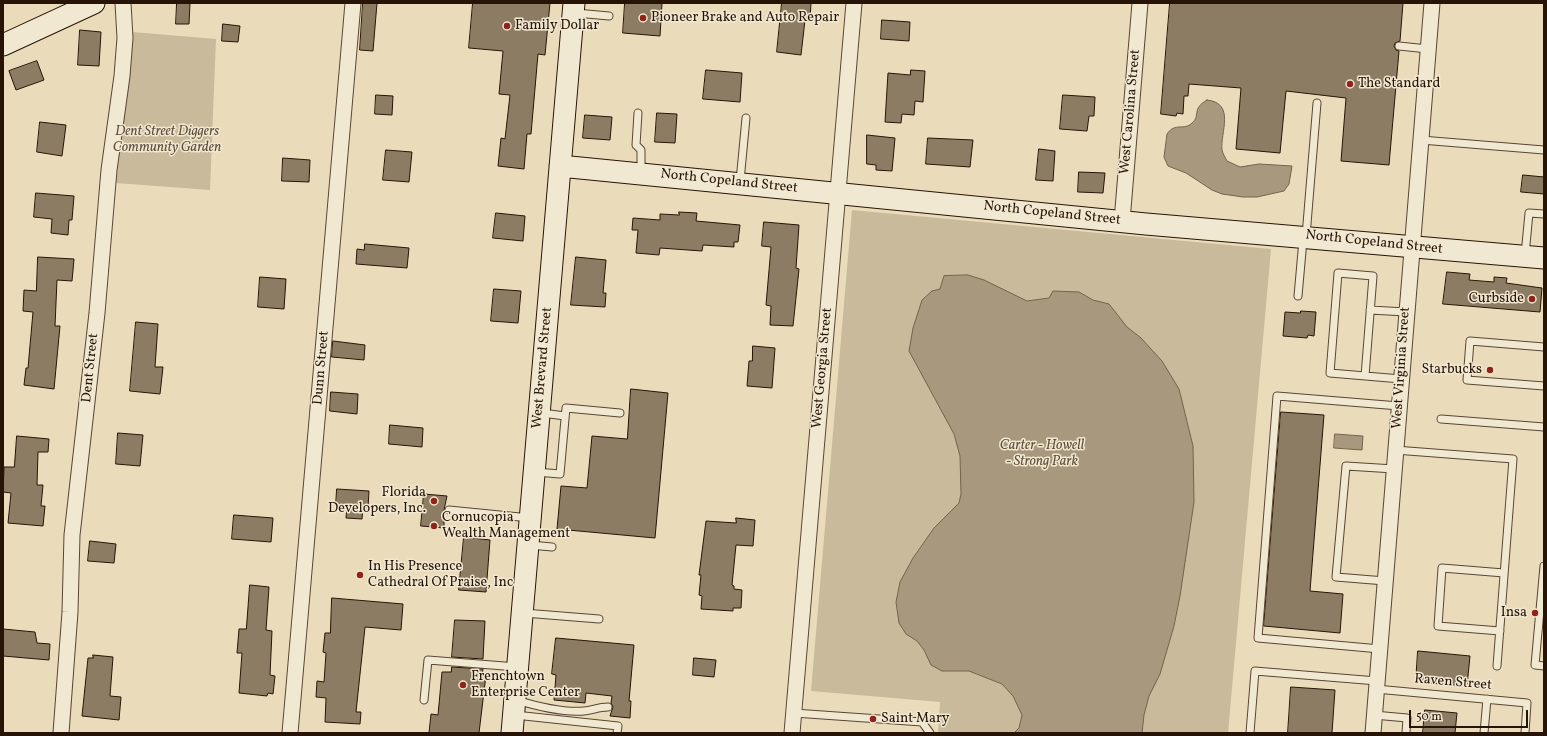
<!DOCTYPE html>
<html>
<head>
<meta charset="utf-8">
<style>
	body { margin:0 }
	#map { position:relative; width:1547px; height:736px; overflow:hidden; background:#eadcba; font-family:Vollkorn,serif }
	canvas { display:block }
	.frame { position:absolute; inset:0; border:4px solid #281406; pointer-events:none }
	.scale { position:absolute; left:1409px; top:710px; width:119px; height:18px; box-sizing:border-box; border:2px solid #281406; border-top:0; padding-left:5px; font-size:12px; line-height:14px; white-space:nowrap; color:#281406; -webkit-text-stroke:3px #f1e8d2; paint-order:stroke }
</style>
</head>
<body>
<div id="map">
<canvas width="1547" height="736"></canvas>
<div class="frame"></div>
<div class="scale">50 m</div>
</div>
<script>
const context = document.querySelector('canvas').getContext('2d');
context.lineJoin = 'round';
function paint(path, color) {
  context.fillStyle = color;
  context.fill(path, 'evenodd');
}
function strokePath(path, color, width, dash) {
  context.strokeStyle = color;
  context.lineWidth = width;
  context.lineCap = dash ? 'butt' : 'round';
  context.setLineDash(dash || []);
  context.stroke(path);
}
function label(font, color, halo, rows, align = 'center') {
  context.font = font + ' Vollkorn,serif';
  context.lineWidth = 3;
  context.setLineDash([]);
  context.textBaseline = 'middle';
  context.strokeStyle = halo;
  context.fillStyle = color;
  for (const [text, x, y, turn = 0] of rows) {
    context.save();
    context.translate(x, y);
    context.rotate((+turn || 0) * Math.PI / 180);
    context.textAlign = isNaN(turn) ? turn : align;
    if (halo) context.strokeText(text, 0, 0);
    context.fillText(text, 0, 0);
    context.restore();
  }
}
const green = new Path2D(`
	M133 32 216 39 210 190 116 183Z
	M852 210 1271 249 1228 733H938L940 702 811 691Z`);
const water = new Path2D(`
	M1207 100C1236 103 1220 133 1222 150 1223 154 1225 157 1227 161L1240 167 1259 164 1292 166 1289 184 1284 191 1257 197H1243L1222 194 1212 190 1186 173 1168 166 1164 157 1167 134C1175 122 1184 131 1192 123 1201 116 1191 109 1207 100Z
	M968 275 984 280 1027 301 1049 298 1053 291 1079 292 1093 300 1109 304 1127 327 1141 338 1162 361 1179 389 1193 446 1194 502 1180 596 1174 626 1160 674 1149 696 1144 715 1142 733H1014L1019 728 1022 715 1013 696 1002 684 969 671H942L931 665 924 650 917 641 906 634 899 623 896 602 900 582 913 558 934 528 959 503 961 494 960 456 954 434 909 351 913 328 922 300 932 291 940 289 944 276Z
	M1335 434 1363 436 1362 450 1334 448Z`);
const building = new Path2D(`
	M177 3H190L189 24H176Z
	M363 3H377L373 51 360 50Z
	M473 3H550L545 55 538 54 531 134H527L524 169 498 166 501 138 505 139 510 95 499 94 503 51 469 48Z
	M625 3H662L660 36 623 33Z
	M782 3H811L810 20H805L801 55 777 52Z
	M1170 3H1403L1400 41 1395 43 1394 46 1396 50 1399 51 1389 165 1341 161 1346 98 1286 91 1280 153 1236 149 1241 88 1189 84 1188 96H1184L1183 114 1177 113 1176 116 1161 114Z
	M882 20 910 22 909 41 881 39Z
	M223 24 240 26 238 42 222 41Z
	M80 30 101 32 99 66 78 65Z
	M37 61 44 80 16 90 9 71Z
	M706 70 742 73 740 102 703 99Z
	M911 70 925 71 923 102 915 101 914 115 902 114 901 123 885 122 888 73 910 75Z
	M376 95 393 96 392 115 375 114Z
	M1063 95 1095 97 1094 116H1089L1087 131 1060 129Z
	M657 113 677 114 675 143 655 142Z
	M585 115 612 117 610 140 583 138Z
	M40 122 66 125 62 156 37 152Z
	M867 135 895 138 892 171 876 170V165L867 164Z
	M928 138 973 140 970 167 926 164Z
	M1039 149 1055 151 1053 181 1036 180Z
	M386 150 412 152 409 182 383 180Z
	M283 158 310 160 309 182 282 181Z
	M1079 172 1105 173 1103 193 1078 192Z
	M1523 175 1544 177V194L1521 192Z
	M36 193 74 196 72 220H69L68 235 51 233 52 219 34 217Z
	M679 212 697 213 696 221 740 225 738 242H734V247L703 245 702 251 660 248 659 255 636 253 638 230H632L633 218 660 220V214L679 215Z
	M496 213 525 216 523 241 493 238Z
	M764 222 799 225 796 268 799 269 793 326 770 325 771 306 766 305 771 247 762 246Z
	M365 244 409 248 407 268 356 264 357 249 364 250Z
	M38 257 74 259 72 281 57 280 55 326H60L54 389 24 385 26 368H28L33 312 23 311 24 290 36 291Z
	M576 257 606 260 603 293H606L605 307 571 305Z
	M1447 272 1470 274 1469 280 1494 282V277L1507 278 1506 283 1542 288 1540 312 1443 304Z
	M260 277 286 279 284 309 258 307Z
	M494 289 521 291 518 323 491 321Z
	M1301 311 1316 312 1314 336 1308 335 1307 338 1283 336 1285 312 1300 313Z
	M136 322 158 324 155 367H163L160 394 130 391Z
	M333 341 365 345 364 360 332 357Z
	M753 346 775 348 772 388 747 386 749 361H752Z
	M631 389 668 393 655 538 557 529 561 486 587 488 592 436 627 439Z
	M331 392 358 394 357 414 330 411Z
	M1281 412 1324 415 1310 591 1343 594 1340 633 1264 626Z
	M390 425 423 428 422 447 389 444Z
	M118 433 143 435 140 466 116 464Z
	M17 436 49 439 48 452H38L37 485H43L41 506H45L43 526 8 523 11 493 3 492 4 467H14Z
	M337 489 369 491 368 508H363L362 519 346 518 347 507 336 506Z
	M424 494 447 496 444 510V528L421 526Z
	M234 515 273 518 271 542 232 539Z
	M736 518 755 520 753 546 736 545 732 585 734 586V589L742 590 741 608H733V611L701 609 702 596 699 595 701 575H699L706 521 736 523Z
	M464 537 490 540 486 592 459 590Z
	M90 541 116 544 114 563 88 561Z
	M250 585 269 587 266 630 272 631 270 675 275 676 273 694 268 693 267 696 239 693 242 653H237L239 629H246Z
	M332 598 403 604 401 630 365 627 356 712H361L360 724 325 722 326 698 316 697 317 681 324 682 326 653 323 652 325 633H330Z
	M455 620 485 621 483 659 452 657Z
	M3 629 35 632 37 643 50 644 49 660 3 656Z
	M556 638 634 645 629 701H631L630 718 610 716 613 707 611 703 612 696 586 693 585 703 554 700 556 675 552 674Z
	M1418 651 1470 656 1467 686 1416 682Z
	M93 655 113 657 110 696 121 697 119 720 82 716 88 658H93Z
	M694 658 716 660 714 677 693 675Z
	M452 667 483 669 482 675H486L479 733H429L431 714 438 715 442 672H451Z
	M1291 687 1335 690 1332 733H1288Z
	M1425 710 1457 713 1455 733H1423Z`);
const lane = new Path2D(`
	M576 13 609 16
	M1399 46 1428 49
	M638 113 636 145 641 150V172
	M1421 140 1544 150
	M740 181 746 118
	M1306 236 1317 103
	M1525 255 1529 213 1544 214
	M1298 296 1303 240
	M1370 310 1406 312
	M1544 347 1470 341 1467 380 1544 386
	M1365 376 1373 276 1338 273 1330 373 1401 379
	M542 413 565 416
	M1441 419 1544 427
	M1395 450 1513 459 1497 666
	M536 472 560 474 566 408 620 413
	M449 510 530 518
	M530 545 552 547
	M1544 566 1535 665 1544 666
	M1385 581 1336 577 1346 466 1394 469
	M524 613 599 619
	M1500 631 1438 626 1442 568 1504 573
	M1380 649 1258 638 1277 396 1399 406
	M1376 689 1527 703 1525 733
	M424 700 428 660 517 667
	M516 700C536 706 563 713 584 711 593 710 599 707 608 707
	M794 713 922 722 930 733
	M515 715 618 726 617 733
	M1374 715 1407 718 1406 733
	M1250 733 1255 671 1377 681
	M1484 733 1487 699`);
const street = new Path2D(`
	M1122 221 1140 3
	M61 733 70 612 72 535 97 313 109 170 122 76 125 38 123 3
	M290 733 353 3
	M792 733 854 3
	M1373 733 1432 3`);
const secondary = new Path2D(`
	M3 45 94 3
	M560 166 1146 224 1544 258
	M512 733 574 3`);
const markers = [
	[643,18,4,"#8f2418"],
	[507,26,4,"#8f2418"],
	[1350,84,4,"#8f2418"],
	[1532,299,4,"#8f2418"],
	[1490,370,4,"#8f2418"],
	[434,501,4,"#8f2418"],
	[434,526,4,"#8f2418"],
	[360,575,4,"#8f2418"],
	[1535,613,4,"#8f2418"],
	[463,685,4,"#8f2418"],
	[873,719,4,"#8f2418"]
];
const poiNames = [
	["Pioneer Brake and Auto Repair",651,18],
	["Family Dollar",515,26],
	["The Standard",1358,84],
	["Curbside",1524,299,"right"],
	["Starbucks",1482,370,"right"],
	["Florida",426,493,"right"],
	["Developers, Inc.",426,509,"right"],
	["Cornucopia",442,518],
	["Wealth Management",442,534],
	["In His Presence",368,567],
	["Cathedral Of Praise, Inc",368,583],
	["Insa",1527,613,"right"],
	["Frenchtown",471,677],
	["Enterprise Center",471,693],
	["Saint Mary",881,719]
];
const streetNames = [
	["West Carolina Street",1131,112,-85],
	["North Copeland Street",729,182,6],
	["North Copeland Street",1052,214,6],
	["North Copeland Street",1374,243,6],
	["Dent Street",91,368,-84],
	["Dunn Street",322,368,-85],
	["West Brevard Street",543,368,-85],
	["West Georgia Street",823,368,-85],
	["West Virginia Street",1402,368,-86],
	["Raven Street",1453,683,5]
];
const parkNames = [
	["Dent Street Diggers",167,132],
	["Community Garden",167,148],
	["Carter - Howell",1042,446],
	["- Strong Park",1042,462]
];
paint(green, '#c9ba9b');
paint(water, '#a8987d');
strokePath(water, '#75634d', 1);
paint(building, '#8d7c64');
strokePath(building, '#281406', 1);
strokePath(lane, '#584633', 9);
strokePath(street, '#584633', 17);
strokePath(secondary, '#281406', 23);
strokePath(lane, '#f1e8d2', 7);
strokePath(street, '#f1e8d2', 15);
strokePath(secondary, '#f1e8d2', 21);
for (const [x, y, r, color] of markers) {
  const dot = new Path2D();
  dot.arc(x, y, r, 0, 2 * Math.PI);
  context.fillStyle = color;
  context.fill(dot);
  strokePath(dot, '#f1e8d2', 1.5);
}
label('14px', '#281406', '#f1e8d2', poiNames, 'left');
label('14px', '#281406', '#f1e8d2', streetNames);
label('italic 14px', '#604e3a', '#f1e8d2', parkNames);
</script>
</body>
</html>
